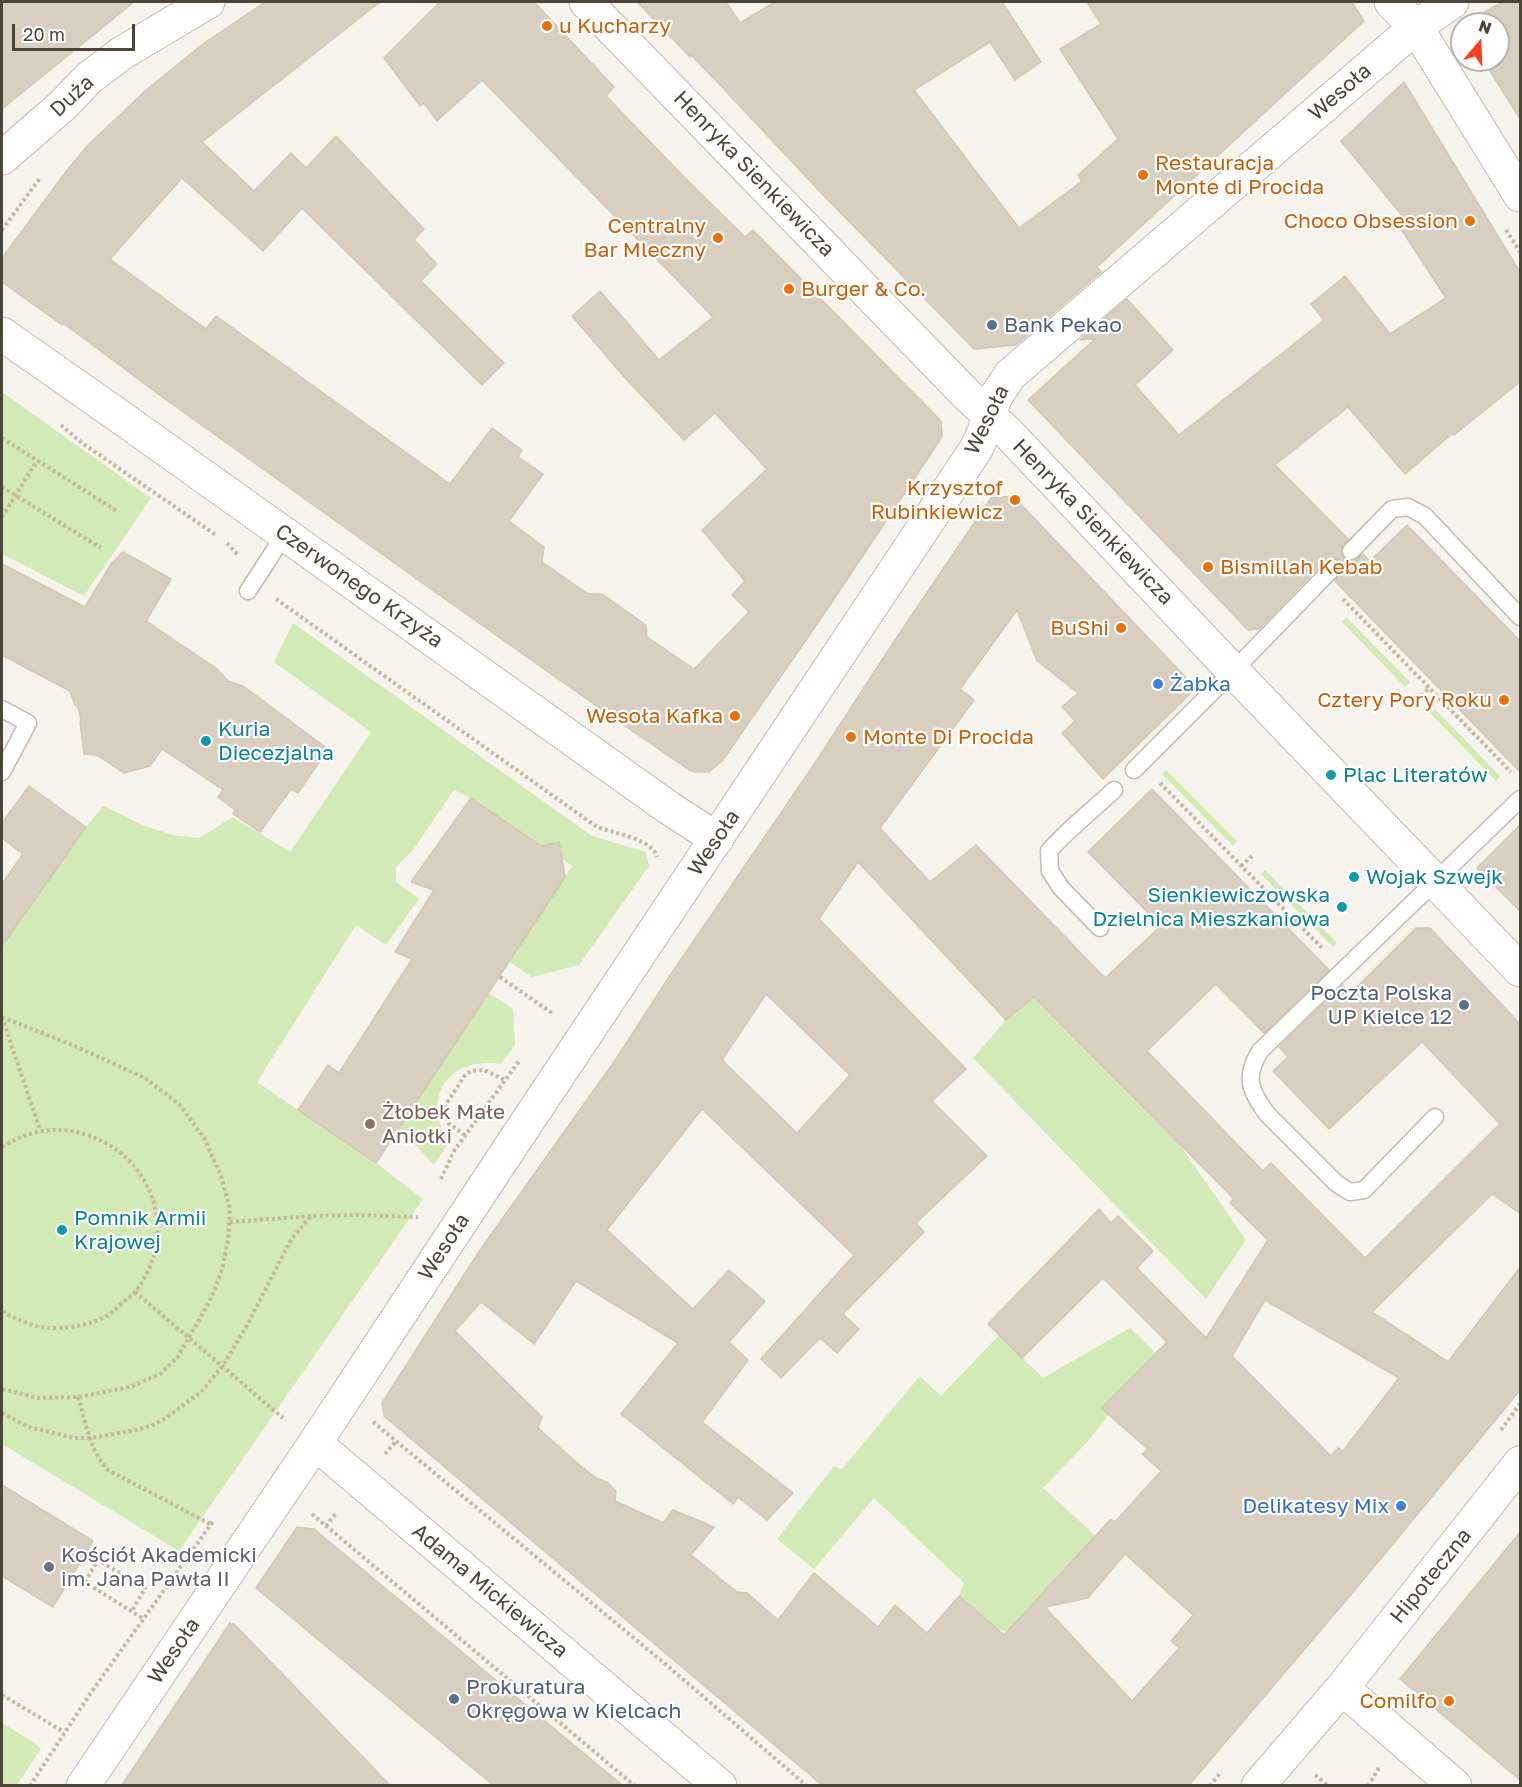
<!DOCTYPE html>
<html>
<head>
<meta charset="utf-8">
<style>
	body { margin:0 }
	#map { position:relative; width:1522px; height:1787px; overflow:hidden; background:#f6f3ec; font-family:"Golos Text",sans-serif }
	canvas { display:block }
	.frame { position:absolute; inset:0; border:3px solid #4b4439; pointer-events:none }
	.north { position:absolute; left:1450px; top:12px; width:60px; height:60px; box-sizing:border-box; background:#fff; border:2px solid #b7b4b0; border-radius:50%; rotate:19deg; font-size:16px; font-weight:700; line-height:24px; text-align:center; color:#4b4439 }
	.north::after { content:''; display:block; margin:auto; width:21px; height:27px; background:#fc3f1d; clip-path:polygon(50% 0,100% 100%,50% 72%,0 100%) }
	.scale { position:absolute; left:12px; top:24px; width:123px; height:27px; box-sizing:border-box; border:3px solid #4b4439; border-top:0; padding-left:8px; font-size:18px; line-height:21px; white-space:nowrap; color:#4b4439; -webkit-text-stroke:4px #fff; paint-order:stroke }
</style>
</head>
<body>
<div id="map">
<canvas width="1522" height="1787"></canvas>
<div class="frame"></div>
<div class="north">N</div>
<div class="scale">20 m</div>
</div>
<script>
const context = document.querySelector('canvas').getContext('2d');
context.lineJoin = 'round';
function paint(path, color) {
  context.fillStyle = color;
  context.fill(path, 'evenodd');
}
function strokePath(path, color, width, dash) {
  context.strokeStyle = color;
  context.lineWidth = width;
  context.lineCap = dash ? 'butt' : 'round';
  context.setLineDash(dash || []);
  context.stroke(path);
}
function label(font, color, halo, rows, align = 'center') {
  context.font = font + ' "Golos Text",sans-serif';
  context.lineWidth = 4.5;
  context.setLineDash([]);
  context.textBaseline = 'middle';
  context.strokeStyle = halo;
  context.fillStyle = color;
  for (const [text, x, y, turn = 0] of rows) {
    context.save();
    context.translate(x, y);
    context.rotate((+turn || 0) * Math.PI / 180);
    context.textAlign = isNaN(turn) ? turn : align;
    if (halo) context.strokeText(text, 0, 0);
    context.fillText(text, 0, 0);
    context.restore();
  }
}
const green = new Path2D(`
	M2 392 151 498 84 596 2 554Z
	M1346 617 1410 682 1405 687 1342 622Z
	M293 623 592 836 646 852 649 866 579 965 532 977 510 962 572 866 561 858V850L556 845 544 848 471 798 454 790 413 850 396 867V882L419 899 386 945 356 925 257 1082 376 1163 423 1199 179 1551 2 1444V934L8 937 86 827 103 806 145 826 173 835 199 838 233 817 290 852 371 732 274 662Z
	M1435 709 1500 776 1496 781 1430 713Z
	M1166 770 1237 841 1233 846 1162 774Z
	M1265 870 1337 943 1333 947 1261 874Z
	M489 993 513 1009 515 1045 501 1064C450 1056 420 1096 449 1142L434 1165 399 1127Z
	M1035 996 1060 1023 1180 1145 1246 1240 1206 1299 973 1058 1006 1020Z
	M1130 1328 1156 1353 1089 1440 1043 1488 1096 1536 1008 1631 997 1630 959 1596 964 1583 874 1498 814 1569 777 1539 834 1466 842 1469 920 1376 941 1396 999 1335 1043 1378Z
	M2 1723 35 1743 41 1749 17 1785H2Z`);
const building = new Path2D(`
	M2 2H134L2 109Z
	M265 2H380L202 142 254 191 291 153 306 168 336 136 424 229 414 240 437 264 421 281 504 363 482 385 302 208 263 251 182 178 110 259 206 329 216 316 450 484 492 428 522 450 518 457 543 474 509 521 544 547 542 562 588 594H602L646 625 647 637 694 669 749 612 732 595 745 581 702 530 767 469 715 413 684 440 626 379 572 316 600 291 659 360 713 317 482 80 437 121 424 103 420 106 384 58 440 2H534L614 87 606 96 688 181 745 237 753 230 941 421 942 437 826 611 723 760 709 772H695L689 770 615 719 442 597 158 394 63 323 62 325 2 282V258L68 169 88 145 144 92 200 46Z
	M637 2H726L740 23 775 2H1002L1041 62 1015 80 990 42 914 90 1019 228 1082 181 1078 175 1118 139 1060 49 1101 24 1087 2H1352L1364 21 1097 267 1101 272 1016 345 974 349 825 197 722 87 691 55 690 57Z
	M1502 2H1521V120L1483 60H1498V24H1471L1473 19Z
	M1404 82 1521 274V381L1454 435 1453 433 1405 474 1348 407 1275 465 1348 539 1341 549V554L1344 559 1353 561 1363 554 1370 561 1407 525 1521 642V773L1335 581 1343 570V565L1340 560 1335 558 1326 560 1259 629 1248 630 1028 400 1095 339 1080 340 1127 299 1173 350 1135 385 1179 435 1324 320 1311 304 1345 276 1390 334 1446 298 1397 223 1404 218 1341 141Z
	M1013 496 1196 688 1103 779 1062 733 1075 721 1062 707 1078 693 1037 661 1017 610 960 689 974 700 880 828 930 882 976 845 1105 978 1161 926 1088 852 1152 789 1329 970 1264 1033 1216 984 1147 1051 1263 1171 1271 1163 1365 1258 1500 1124 1422 1042 1329 1129 1273 1071 1288 1057 1279 1047 1343 985 1351 993 1416 928H1430L1521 1025V1214L1492 1194 1372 1312 1448 1362 1521 1266V1389L1349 1597 1189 1785H822L384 1416 382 1403 480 1250 616 1059 667 980 815 763 895 640 991 498ZM858 862 1006 1020 1034 997 1234 1199 1230 1203 1268 1240 1206 1338 1137 1268 1153 1251 1118 1216 1111 1223 1099 1209 988 1324 1022 1358 1103 1278 1167 1342 1101 1408 1148 1449 1142 1454 1161 1471 1115 1522 1111 1519 1004 1635 959 1596 927 1633 895 1605 878 1627 814 1573 778 1620 747 1593 737 1592 691 1555 714 1527 673 1510 663 1523 615 1501 616 1491 608 1483 598 1479 577 1463 538 1428 542 1417 455 1331 481 1302 534 1344 576 1281 678 1343 621 1414 733 1504 738 1497 767 1520 793 1493 702 1422 748 1360 729 1342 765 1301 729 1270 693 1309 607 1230 702 1109 854 1255 761 1359 781 1378 820 1338 837 1353 859 1329 843 1314 924 1232 916 1223 987 1156 932 1101 966 1069 819 919ZM766 994 850 1075 797 1133 722 1060ZM1265 1300 1399 1378 1343 1451 1338 1448 1331 1456 1232 1356ZM1125 1554 1193 1615 1171 1641 1179 1648 1132 1701 1045 1607 1088 1598Z
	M123 552 171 579 146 621 216 668 228 681 243 686 328 749 298 793 291 789 260 832 233 814 235 810 218 797 223 790 162 749 150 766 124 773 97 755 84 754 80 722 81 720 78 706 75 705 70 691 2 655V564L85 607 111 564Z
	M29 786 86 827 2 946V884L23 854 2 838V823Z
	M471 798 541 846 559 842 565 877 376 1163 298 1110 328 1065 339 1073 412 959 395 952 434 890 411 882Z
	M1521 824V912L1477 868Z
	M2 1485 93 1541 53 1607 2 1576Z
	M297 1527 314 1529 622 1785H493L256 1588Z
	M1521 1531V1781L1400 1679Z
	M230 1623 232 1625 233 1623 390 1785H122Z`);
const path = new Path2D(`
	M2 230 40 178
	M1506 230 1520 252
	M61 425 82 443 216 535
	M2 438 117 511
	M2 487 101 548
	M2 517 37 461
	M227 543 238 555
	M276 599 597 827C613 833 653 839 657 857
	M1343 599 1511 772
	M1417 700 1429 688
	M1160 783 1323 949
	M1241 866 1252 856
	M500 977 552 1013
	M2 1017 77 1047 145 1078 179 1104 204 1138 221 1176 230 1209 228 1240 222 1270 210 1301 177 1358 160 1374 130 1387 78 1397 37 1398 2 1389
	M2 1017 40 1130
	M465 1135 449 1124 445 1114 447 1103 465 1075 471 1071 484 1070 505 1080
	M2 1147C27 1131 55 1125 84 1134 129 1147 161 1189 157 1237 156 1256 147 1277 135 1292 130 1297 123 1302 118 1307 114 1310 111 1314 107 1316 88 1326 62 1330 40 1327 29 1325 17 1318 6 1314L2 1310
	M441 1179 454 1151 519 1061
	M230 1222 311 1216 356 1215 418 1217
	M135 1292 283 1418
	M78 1397C86 1422 89 1450 108 1470L210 1524
	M2 1413 28 1427 75 1438H90L136 1430 151 1426 166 1418 201 1392 222 1367 245 1329 292 1238 311 1216
	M373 1422 663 1662 807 1786
	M1501 1430 1520 1404
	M385 1454 396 1441
	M312 1514 635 1786
	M326 1526 337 1512
	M73 1575 144 1619
	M85 1582 98 1560 145 1588 132 1611
	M2 1695 64 1732
	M1315 1775 1328 1786
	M30 1786 90 1694 214 1520
	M1210 1786 1221 1772
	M1368 1786 1379 1768`);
const lane = new Path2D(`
	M1351 551 1392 509 1408 507 1425 516 1520 617
	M248 591 285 534
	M2 709 28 723 2 772
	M1134 770 1233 671 1333 568
	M1100 928 1061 888 1050 871 1049 851C1068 829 1092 811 1114 790
	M1435 1117 1364 1190 1350 1192 1336 1183 1267 1114C1250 1091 1244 1077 1260 1051L1520 799`);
const street = new Path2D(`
	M586 2 968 396 1009 434 1233 671 1520 970
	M1391 2 1416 27 1520 195
	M2 158 63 105 89 78 122 53 208 2
	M2 334 119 416 669 808 717 839
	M315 1443 720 1786
	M1342 1688 1455 1786
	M83 1786 315 1443 515 1140 976 449 984 432 995 398 1010 375 1416 27 1452 2
	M1258 1786 1342 1688 1520 1463`);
const markers = [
	[547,26,6,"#e8710a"],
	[1143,175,6,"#e8710a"],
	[1470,221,6,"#e8710a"],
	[718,238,6,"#e8710a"],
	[789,289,6,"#e8710a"],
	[992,325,6,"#5c6f8a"],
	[1015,500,6,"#e8710a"],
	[1208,567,6,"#e8710a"],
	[1121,628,6,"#e8710a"],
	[1158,684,6,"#3f7fe0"],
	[1504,700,6,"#e8710a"],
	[735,716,6,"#e8710a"],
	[851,737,6,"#e8710a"],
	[206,741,6,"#0f9aa8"],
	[1331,775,6,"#0f9aa8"],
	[1354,877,6,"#0f9aa8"],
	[1342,907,6,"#0f9aa8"],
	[1464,1005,6,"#5c6f8a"],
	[370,1124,6,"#8d6e63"],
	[62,1230,6,"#0f9aa8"],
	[1401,1506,6,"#3f7fe0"],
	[49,1567,6,"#6b7280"],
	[454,1699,6,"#5c6f8a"],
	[1449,1701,6,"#e8710a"]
];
const foodNames = [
	["u Kucharzy",559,26,"left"],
	["Restauracja",1155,163,"left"],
	["Monte di Procida",1155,187,"left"],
	["Choco Obsession",1458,221],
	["Centralny",706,226],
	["Bar Mleczny",706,250],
	["Burger & Co.",801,289,"left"],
	["Krzysztof",1003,488],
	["Rubinkiewicz",1003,512],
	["Bismillah Kebab",1220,567,"left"],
	["BuShi",1109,628],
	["Cztery Pory Roku",1492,700],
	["Wesoła Kafka",723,716],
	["Monte Di Procida",863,737,"left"],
	["Comilfo",1437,1701]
];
const streetNames = [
	["Wesoła",1340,92,-41],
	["Duża",72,96,-43],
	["Henryka Sienkiewicza",754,174,46],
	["Wesoła",987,420,-64],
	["Henryka Sienkiewicza",1093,522,46],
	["Czerwonego Krzyża",359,586,35],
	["Wesoła",714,843,-56],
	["Wesoła",444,1247,-57],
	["Hipoteczna",1431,1576,-51],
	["Adama Mickiewicza",490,1591,40],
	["Wesoła",174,1651,-56]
];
const serviceNames = [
	["Bank Pekao",1004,325],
	["Poczta Polska",1452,993,"right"],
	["UP Kielce 12",1452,1017,"right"],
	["Prokuratura",466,1687],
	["Okręgowa w Kielcach",466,1711]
];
const shopNames = [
	["Żabka",1170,684],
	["Delikatesy Mix",1389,1506,"right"]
];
const cultureNames = [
	["Kuria",218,729],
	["Diecezjalna",218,753],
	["Plac Literatów",1343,775],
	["Wojak Szwejk",1366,877],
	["Sienkiewiczowska",1330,895,"right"],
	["Dzielnica Mieszkaniowa",1330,919,"right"],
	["Pomnik Armii",74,1218],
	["Krajowej",74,1242]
];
const educationNames = [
	["Żłobek Małe",382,1112],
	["Aniołki",382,1136]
];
const worshipNames = [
	["Kościół Akademicki",61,1555],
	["im. Jana Pawła II",61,1579]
];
paint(green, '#d2eab5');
paint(building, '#d8cfc1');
strokePath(building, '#d3c7b4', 1.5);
strokePath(lane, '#c2bbae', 19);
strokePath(street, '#c2bbae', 35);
strokePath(path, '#c4b79f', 4, [3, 3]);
strokePath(lane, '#fff', 16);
strokePath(street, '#fff', 33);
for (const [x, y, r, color] of markers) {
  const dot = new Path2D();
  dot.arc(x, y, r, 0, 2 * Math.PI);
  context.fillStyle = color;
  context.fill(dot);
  strokePath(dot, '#fff', 2);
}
label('21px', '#c56008', '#fff', foodNames, 'right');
label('21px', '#4b4439', '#fff', streetNames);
label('21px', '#4e5e75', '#fff', serviceNames, 'left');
label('21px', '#366cbe', '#fff', shopNames, 'left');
label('21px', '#0d838f', '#fff', cultureNames, 'left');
label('21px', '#785e54', '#fff', educationNames, 'left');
label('21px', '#5b616d', '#fff', worshipNames, 'left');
</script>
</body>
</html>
